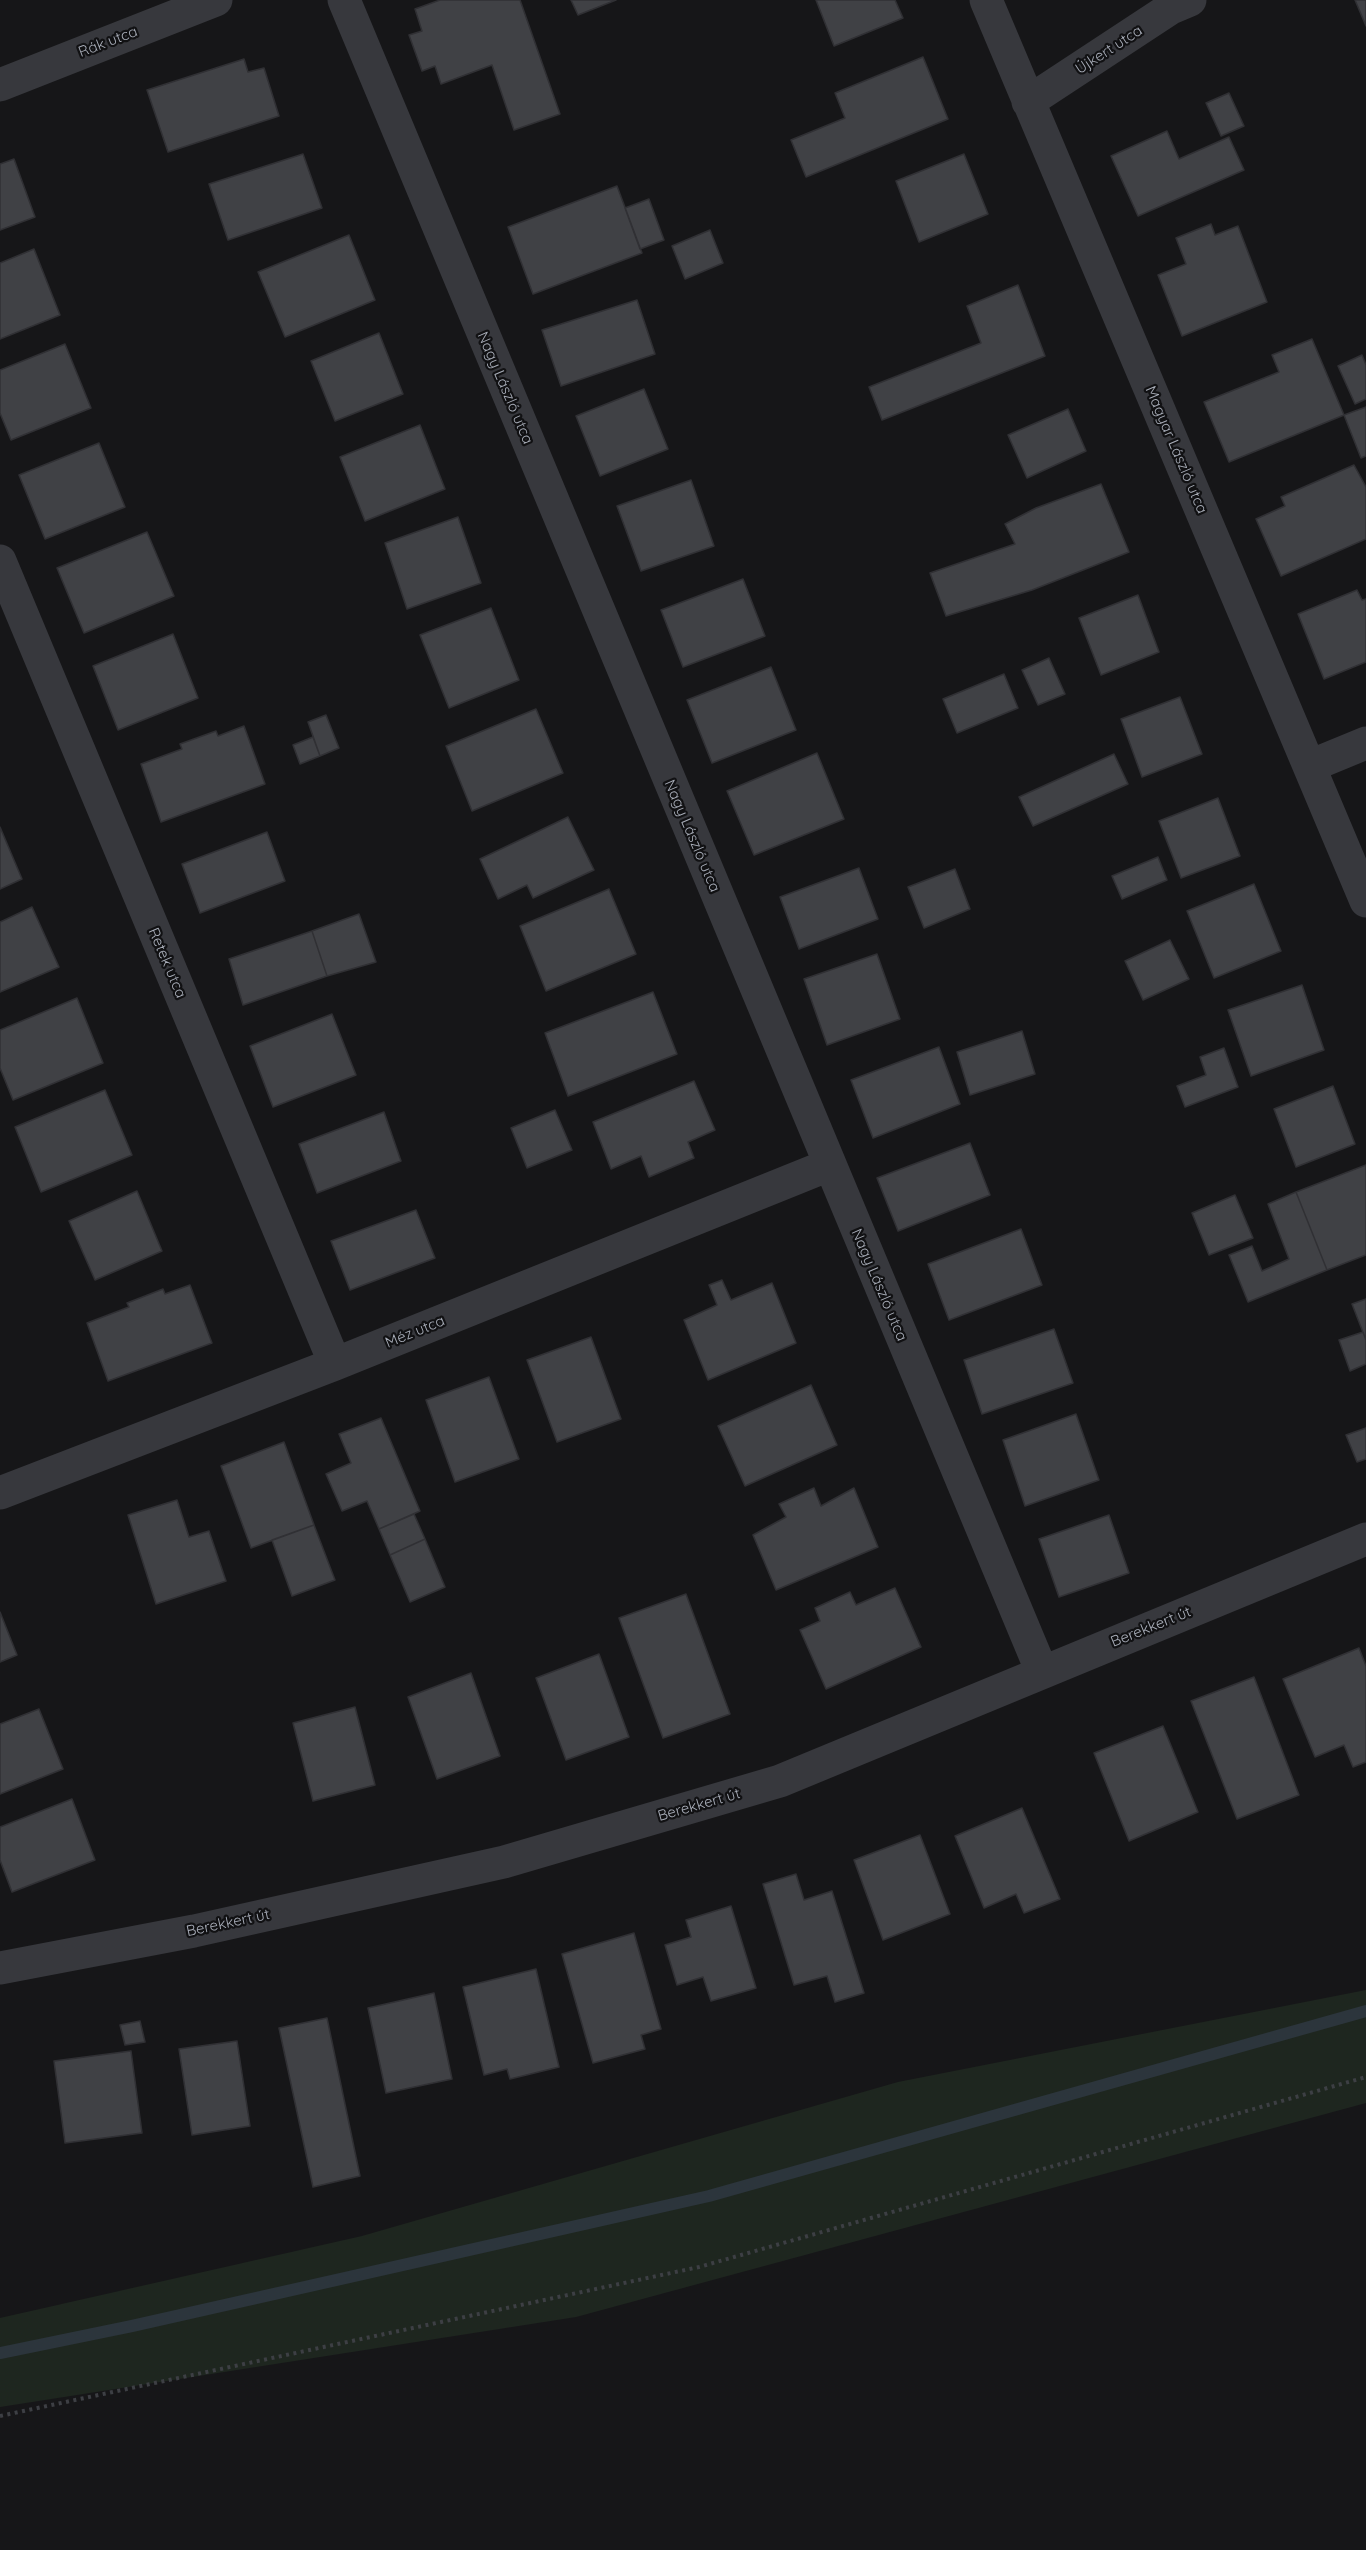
<!DOCTYPE html>
<html>
<head>
<meta charset="utf-8">
<style>
	body { margin:0 }
	canvas { display:block; background:#161618 }
</style>
</head>
<body>
<canvas width="1366" height="2550"></canvas>
<script>
const context = document.querySelector('canvas').getContext('2d');
context.lineJoin = 'round';
function paint(path, color) {
  context.fillStyle = color;
  context.fill(path, 'evenodd');
}
function strokePath(path, color, width, dash) {
  context.strokeStyle = color;
  context.lineWidth = width;
  context.lineCap = dash ? 'butt' : 'round';
  context.setLineDash(dash || []);
  context.stroke(path);
}
function label(font, color, halo, rows, align = 'center') {
  context.font = font + ' Quicksand,sans-serif';
  context.lineWidth = 4.5;
  context.setLineDash([]);
  context.textBaseline = 'middle';
  context.strokeStyle = halo;
  context.fillStyle = color;
  for (const [text, x, y, turn = 0] of rows) {
    context.save();
    context.translate(x, y);
    context.rotate((+turn || 0) * Math.PI / 180);
    context.textAlign = isNaN(turn) ? turn : align;
    if (halo) context.strokeText(text, 0, 0);
    context.fillText(text, 0, 0);
    context.restore();
  }
}
const green = new Path2D(`
	M1366 1990V2103L576 2317 0 2407V2318L362 2236 898 2082Z`);
const stream = new Path2D(`
	M0 2353 132 2326 709 2196 1366 2011`);
const building = new Path2D(`
	M440 0H520L560 114 514 130 492 65 441 84 435 66 422 71 409 35 422 31 415 9Z
	M571 0H616L578 15Z
	M816 0H895L903 18 834 46Z
	M1355 0H1366V26Z
	M923 57 948 119 806 177 791 140 845 118 835 93Z
	M244 59 248 72 264 68 279 116 168 152 147 90Z
	M1229 93 1244 126 1221 136 1206 103Z
	M1167 131 1179 159 1229 137 1244 170 1138 216 1111 156Z
	M303 154 322 208 228 240 209 184Z
	M964 154 988 214 919 242 896 181Z
	M14 159 35 217 0 230V164Z
	M617 186 642 253 533 294 508 227Z
	M649 199 664 240 640 249 625 208Z
	M1211 224 1215 235 1238 226 1267 302 1182 336 1158 275 1186 264 1176 238Z
	M710 230 723 263 685 279 672 246Z
	M349 235 375 300 285 337 258 272Z
	M34 249 60 315 0 339V263Z
	M1018 285 1045 356 882 420 869 387 981 343 967 306Z
	M637 300 655 354 561 386 542 330Z
	M379 333 403 394 335 421 311 361Z
	M1312 339 1344 415 1229 462 1204 402 1279 372 1272 355Z
	M65 344 91 408 11 440 0 413V370Z
	M1362 355 1366 365V399L1355 404 1338 366Z
	M644 389 668 449 600 476 576 416Z
	M1366 407V456L1361 458 1344 415Z
	M1068 409 1086 451 1027 478 1008 435Z
	M420 425 445 489 365 521 340 457Z
	M99 443 125 507 45 539 19 475Z
	M1354 465 1366 487V539L1281 576 1256 519 1285 506 1281 497Z
	M691 480 714 546 641 571 617 506Z
	M1101 484 1129 552 1032 590 946 616 930 573 1015 544 1005 524 1036 508Z
	M458 517 481 583 407 609 385 543Z
	M147 532 174 596 84 633 57 568Z
	M743 579 765 636 683 667 661 610Z
	M1357 590 1362 600 1366 599V662L1324 679 1298 614Z
	M1138 595 1159 652 1101 675 1079 618Z
	M491 608 519 680 449 708 420 635Z
	M173 634 198 698 118 730 93 666Z
	M1049 658 1065 694 1038 705 1022 670Z
	M771 667 796 730 712 763 687 700Z
	M1004 674 1018 708 957 733 943 699Z
	M1180 697 1202 754 1142 777 1121 719Z
	M536 709 563 773 472 811 446 746Z
	M326 715 339 748 320 756 308 722Z
	M244 726 265 784 161 822 141 764 182 749 180 744 216 731 218 736Z
	M313 737 320 756 300 764 293 745Z
	M817 753 844 819 754 855 727 791Z
	M1114 754 1128 784 1033 826 1019 797Z
	M1218 798 1240 856 1181 878 1159 821Z
	M568 817 594 870 533 898 527 885 498 899 480 859Z
	M0 827 22 879 0 889Z
	M267 832 285 881 200 913 182 864Z
	M1158 857 1167 880 1122 899 1112 876Z
	M859 868 878 919 799 949 780 897Z
	M955 869 970 909 924 928 908 887Z
	M1254 884 1281 951 1214 978 1187 911Z
	M609 889 636 954 546 991 520 926Z
	M32 907 59 967 0 992V922Z
	M359 914 376 962 327 976 312 931Z
	M312 931 327 976 243 1005 229 959Z
	M1170 940 1189 979 1143 1000 1125 961Z
	M877 954 900 1019 827 1045 804 979Z
	M1302 985 1324 1050 1251 1076 1228 1010Z
	M653 992 677 1054 568 1096 545 1033Z
	M77 998 103 1063 13 1100 0 1068V1030Z
	M332 1014 356 1075 273 1107 250 1046Z
	M1022 1031 1035 1074 970 1095 957 1052Z
	M939 1047 960 1104 873 1138 851 1080Z
	M1224 1048 1238 1087 1185 1107 1177 1086 1206 1075 1200 1057Z
	M694 1081 715 1130 688 1142 694 1158 649 1177 641 1156 611 1169 593 1122Z
	M1333 1086 1355 1144 1296 1167 1274 1109Z
	M105 1090 132 1155 41 1192 15 1127Z
	M555 1110 572 1150 527 1168 511 1128Z
	M384 1112 401 1161 317 1193 299 1144Z
	M970 1143 990 1195 898 1231 877 1178Z
	M1366 1165V1255L1327 1270 1296 1192Z
	M137 1191 162 1251 95 1280 69 1221Z
	M1296 1192 1327 1270 1248 1302 1229 1255 1252 1246 1262 1271 1289 1259 1268 1204Z
	M1235 1195 1253 1238 1209 1255 1192 1213Z
	M416 1210 435 1258 350 1290 331 1241Z
	M1021 1229 1042 1285 949 1320 928 1264Z
	M722 1280 731 1300 772 1283 796 1343 708 1380 684 1320 717 1305 709 1285Z
	M190 1285 212 1343 108 1381 87 1323 129 1307 127 1303 163 1289 165 1294Z
	M1366 1299V1340L1352 1304Z
	M1054 1329 1073 1383 982 1414 964 1360Z
	M1363 1332 1366 1340V1364L1350 1371 1339 1340Z
	M591 1337 621 1419 557 1442 527 1360Z
	M489 1377 519 1459 455 1482 426 1400Z
	M811 1385 837 1445 745 1486 718 1426Z
	M1076 1414 1099 1480 1025 1506 1003 1440Z
	M381 1418 420 1511 379 1529 367 1501 342 1511 326 1474 351 1463 339 1434Z
	M1366 1428V1459L1357 1462 1346 1435Z
	M284 1442 314 1525 251 1548 221 1466Z
	M814 1488 821 1506 854 1488 878 1547 776 1590 753 1535 786 1517 779 1504Z
	M177 1500 189 1537 209 1531 226 1581 156 1604 128 1515Z
	M414 1514 425 1539 390 1555 379 1529Z
	M1109 1515 1129 1573 1059 1597 1039 1539Z
	M314 1525 335 1580 292 1596 272 1540Z
	M425 1539 445 1587 410 1602 390 1555Z
	M895 1588 921 1647 826 1689 800 1630 820 1621 815 1608 850 1592 856 1605Z
	M686 1594 730 1714 663 1738 619 1618Z
	M0 1612 17 1655 0 1662Z
	M1359 1648 1366 1666V1762L1353 1767 1344 1745 1315 1757 1283 1679Z
	M599 1654 629 1737 566 1760 536 1678Z
	M471 1673 500 1756 437 1779 408 1697Z
	M1254 1677 1299 1795 1237 1819 1191 1701Z
	M355 1707 375 1785 313 1801 293 1723Z
	M39 1709 63 1769 0 1794V1724Z
	M1163 1726 1198 1812 1129 1841 1094 1753Z
	M72 1799 95 1860 12 1892 0 1860V1827Z
	M1022 1808 1060 1899 1024 1913 1016 1894 984 1908 955 1836Z
	M920 1835 950 1914 883 1940 854 1860Z
	M796 1874 804 1900 832 1891 864 1993 835 2002 827 1976 794 1985 763 1884Z
	M731 1906 756 1988 711 2001 703 1977 677 1985 665 1945 691 1937 686 1920Z
	M634 1933 661 2029 641 2035 645 2049 593 2063 562 1954Z
	M536 1969 559 2067 510 2079 507 2069 484 2075 463 1987Z
	M434 1993 452 2079 386 2093 368 2008Z
	M327 2018 360 2176 313 2187 279 2028Z
	M140 2021 145 2042 125 2045 120 2025Z
	M237 2041 250 2126 192 2135 179 2049Z
	M131 2051 142 2133 65 2143 54 2061Z`);
const path = new Path2D(`
	M0 2416 699 2267 1366 2077`);
const minor = new Path2D(`
	M344 0 1042 1672
	M986 0 1366 901
	M0 85 216 0
	M1028 102 1171 8 1190 0
	M0 561 335 1364
	M1310 766 1366 743
	M0 1493 335 1364 829 1165
	M0 1968 194 1931 504 1862 780 1781 1366 1539`);
const streetNames = [
	["Rák utca",108,42,-21],
	["Újkert utca",1109,50,-33],
	["Nagy László utca",505,388,67],
	["Magyar László utca",1176,450,67],
	["Nagy László utca",692,836,67],
	["Retek utca",167,963,67],
	["Nagy László utca",879,1285,67],
	["Méz utca",415,1332,-22],
	["Berekkert út",1151,1627,-22],
	["Berekkert út",699,1805,-16],
	["Berekkert út",228,1923,-12]
];
paint(green, '#1e261f');
strokePath(stream, '#2c353c', 12);
paint(building, '#404145');
strokePath(building, '#303034', 1.5);
strokePath(path, '#3d3f44', 4, [3, 4.5]);
strokePath(minor, '#37383d', 33);
label('15px', '#a8adb8', '#111113', streetNames);
</script>
</body>
</html>
